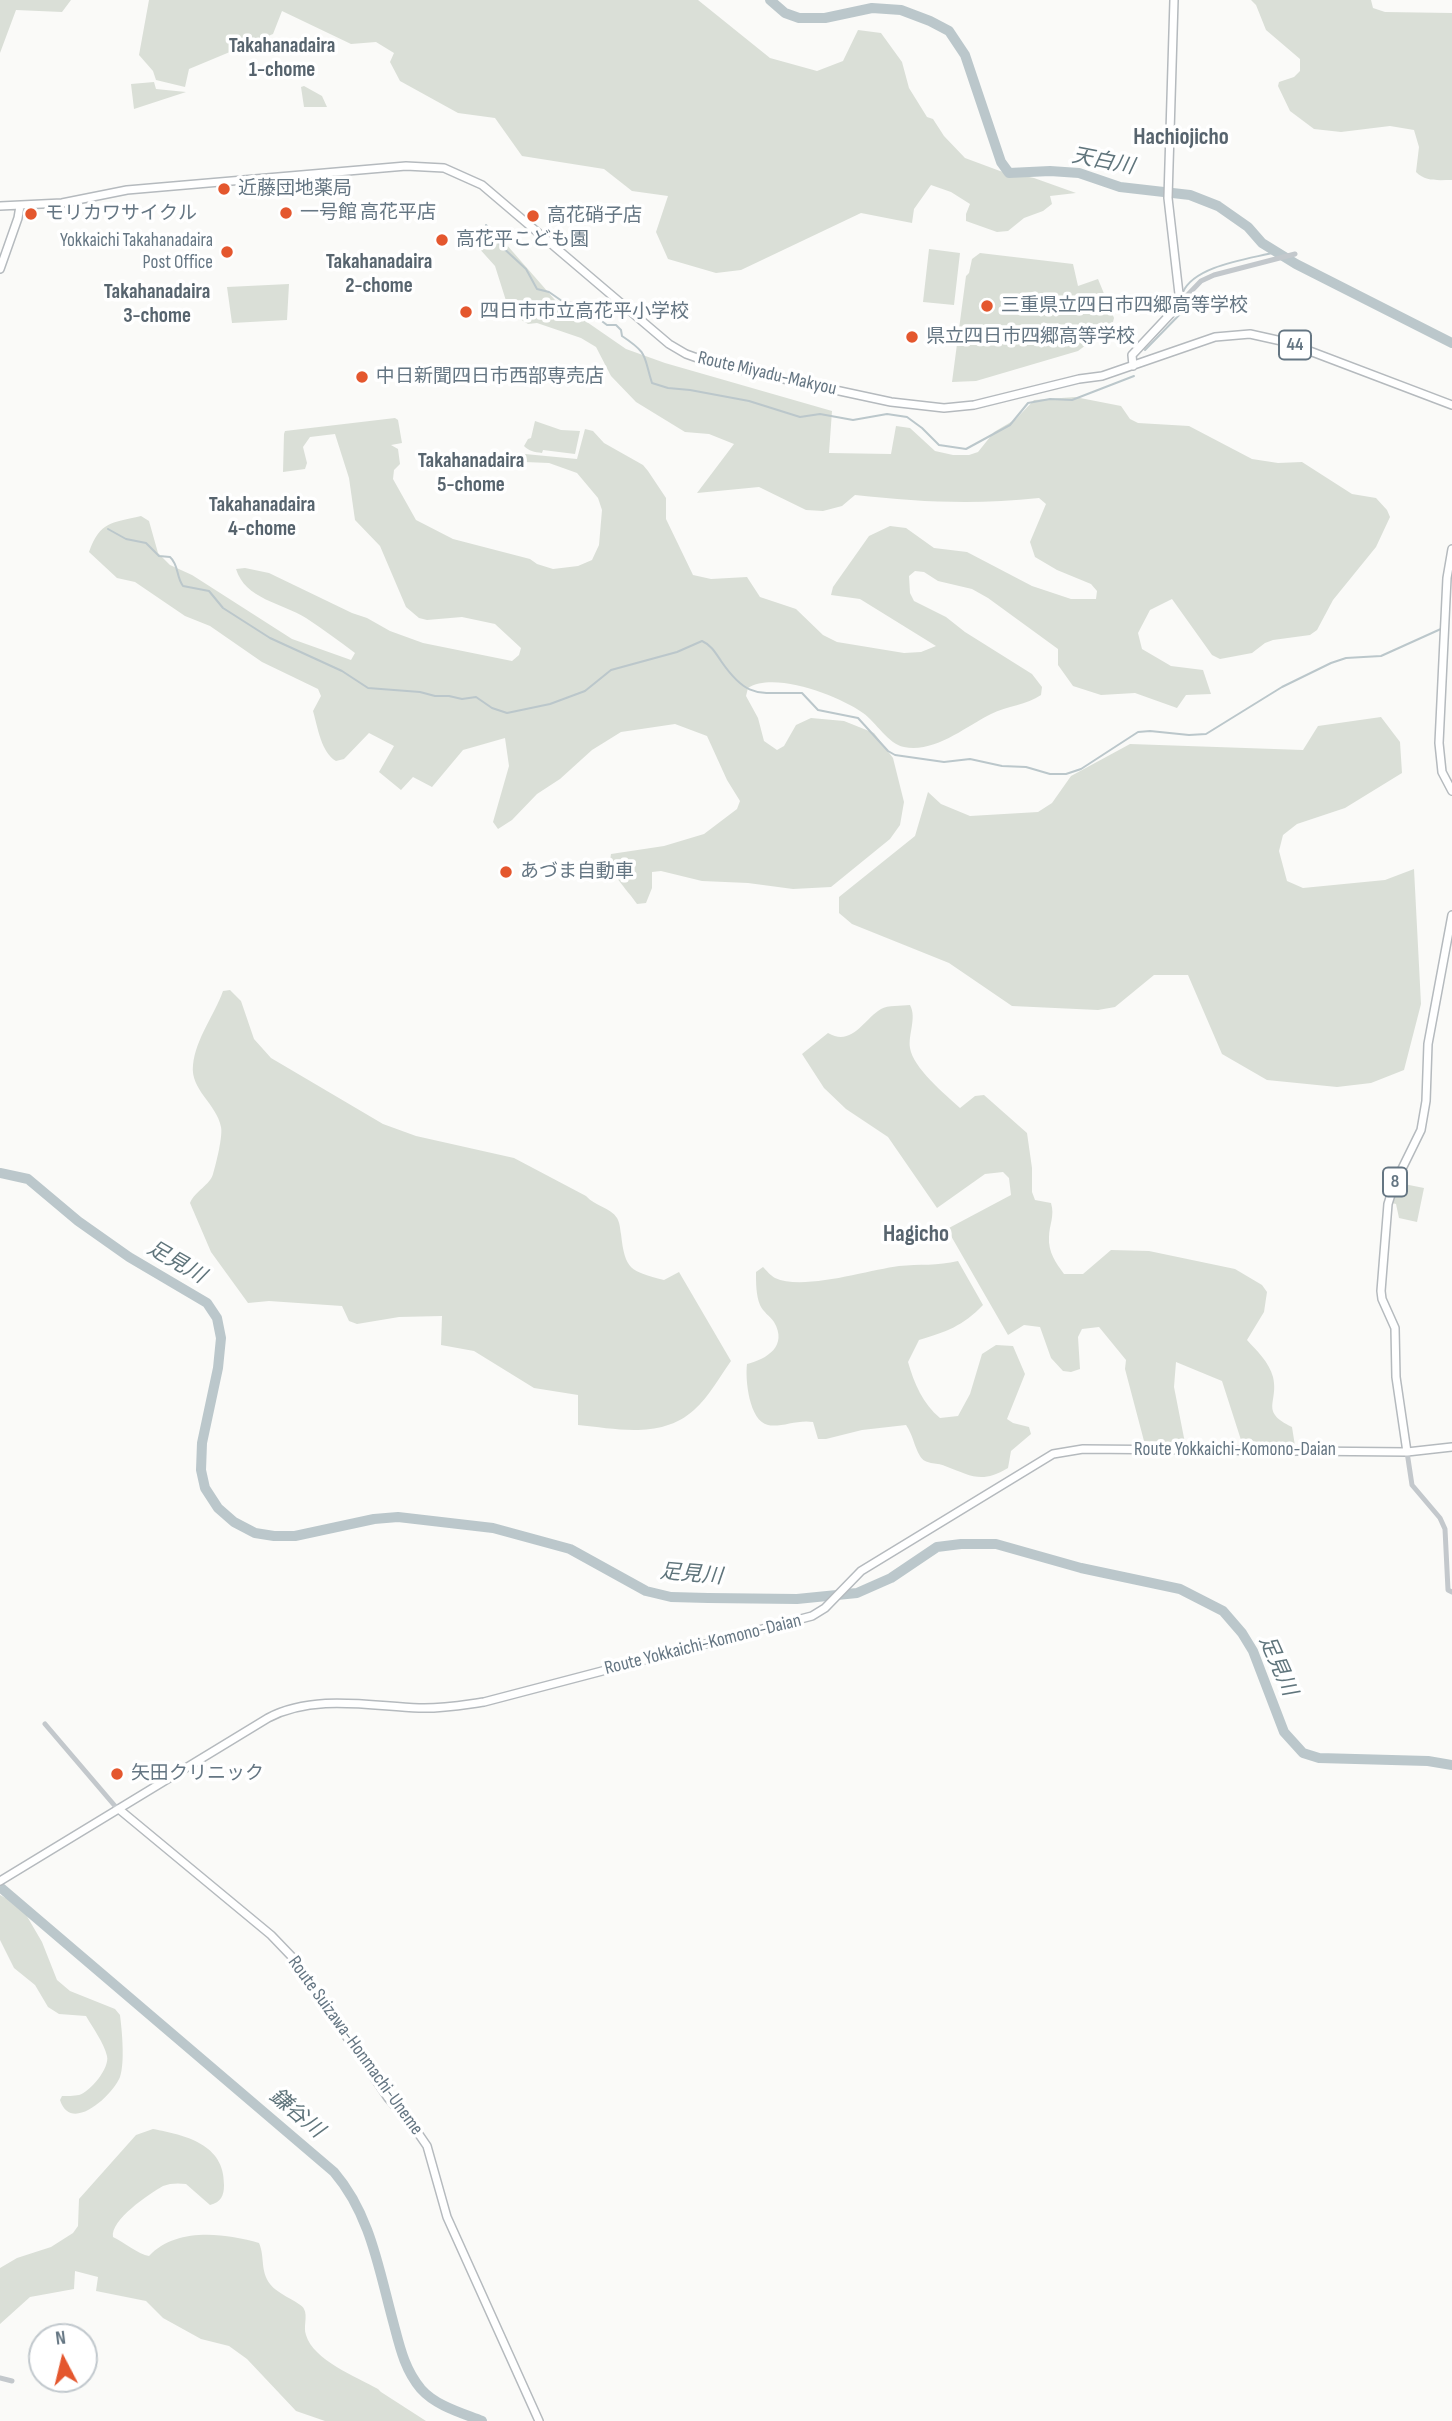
<!DOCTYPE html>
<html>
<head>
<meta charset="utf-8">
<style>
	body { margin:0 }
	#map { position:relative; width:1452px; height:2421px; overflow:hidden; background:#fafaf8; font-family:"Sofia Sans Condensed",sans-serif }
	canvas { display:block }
	.north { position:absolute; left:28px; top:2323px; width:70px; height:70px; box-sizing:border-box; background:#fff; border:2px solid #c1c8cd; border-radius:50%; rotate:353deg; font-size:19px; font-weight:700; line-height:28px; text-align:center; color:#657683 }
	.north::after { content:''; display:block; margin:auto; width:24px; height:32px; background:#e4572e; clip-path:polygon(50% 0,100% 100%,50% 72%,0 100%) }
</style>
</head>
<body>
<div id="map">
<canvas width="1452" height="2421"></canvas>
<div class="north">N</div>
</div>
<script>
const context = document.querySelector('canvas').getContext('2d');
context.lineJoin = 'round';
function paint(path, color) {
  context.fillStyle = color;
  context.fill(path, 'evenodd');
}
function strokePath(path, color, width, dash) {
  context.strokeStyle = color;
  context.lineWidth = width;
  context.lineCap = dash ? 'butt' : 'round';
  context.setLineDash(dash || []);
  context.stroke(path);
}
function label(font, color, halo, rows, align = 'center') {
  context.font = font + ' "Sofia Sans Condensed","Noto Sans JP",sans-serif';
  context.lineWidth = 7;
  context.setLineDash([]);
  context.textBaseline = 'middle';
  context.strokeStyle = halo;
  context.fillStyle = color;
  for (const [text, x, y, turn = 0] of rows) {
    context.save();
    context.translate(x, y);
    context.rotate((+turn || 0) * Math.PI / 180);
    context.textAlign = isNaN(turn) ? turn : align;
    if (halo) context.strokeText(text, 0, 0);
    context.fillText(text, 0, 0);
    context.restore();
  }
}
const green = new Path2D(`
	M0 0H71L62 12 16 10 0 53Z
	M149 0H698L770 58 817 71 843 61 858 30 881 33 902 62 909 88 927 117 933 119 944 136 965 158 1000 171 1034 178 1076 193 1050 196 1052 204 1043 211 1024 218 1008 231 997 232 966 221V214L970 204 951 192 931 185 914 209 912 223 861 213 741 270 716 273 668 259 656 232 668 196 632 191 604 169 522 156 495 118 458 113 400 81 390 62 394 53 376 42 351 44 282 11 273 34 189 69 185 87 156 80 153 71 139 55Z
	M1251 0H1371L1373 8 1385 12 1452 13V180C1438 180 1426 182 1416 172L1419 147 1414 130 1390 126 1341 132 1314 129 1290 111 1278 86 1279 82 1294 77 1300 71V59L1266 30 1256 5Z
	M154 82 156 89 186 92 134 109 131 84Z
	M304 86 322 96 327 107H304L301 87Z
	M474 231 492 232 499 236 555 300 626 349 665 363 832 411 829 453 891 454 896 426 910 428 935 451 953 455H969L978 452 994 432 1016 419 1034 400 1075 397 1121 406 1130 419 1138 423 1189 426 1252 459 1278 463 1302 462 1352 494 1376 498 1387 510 1390 517 1376 547 1333 600 1317 630 1310 635 1273 640 1265 643 1252 653 1220 659 1212 655 1172 599 1150 610 1138 633 1142 649 1171 666 1203 670 1211 694 1186 695 1177 708 1135 693 1101 695 1073 686 1058 665V649L988 598 972 589 938 581 924 572 915 571 909 576 910 593 914 601 946 617 965 632 1032 674 1042 687 1041 695C1027 705 1007 706 991 714 965 727 935 753 904 747 888 744 876 722 863 713 839 696 775 671 748 688L746 696 758 718 764 741 777 750 784 746 796 725 811 718 844 721 874 733 893 758 904 802 900 825 890 839 831 887 793 889 748 883 702 881 661 871 652 872V888L646 903 637 904C627 889 607 872 611 854L664 846 704 834 737 809 740 801 727 780 707 736 675 724 621 732 592 750 560 779 537 794 512 820 498 829 493 822 509 766 505 738 463 750 432 787 413 777 401 790 379 772 394 746 369 733 344 759 336 761C321 752 318 728 313 711L321 696 318 689 262 662 210 626 185 616 135 582 117 578 89 552C100 521 112 523 141 516L149 521 158 553 170 565 192 575 292 639 351 660 355 653C339 641 323 629 306 618 282 603 245 599 236 569L245 568 269 573 352 613 367 618 390 631 423 643 512 661 519 655 521 648 495 624 462 617 427 620 419 618 406 607 380 546 355 520 349 478 335 434 310 437 303 447 307 463 305 469 283 472 284 434 285 431 395 418 398 420 402 443 391 445 398 449 400 464 394 470 393 479 416 520 453 539 530 559 537 564 553 569 578 566 592 560 599 545 602 510 598 498 577 473 549 463 525 462V454L577 459 585 429 593 431 604 443 643 465 648 471 666 498V519L693 575 711 579 747 577 760 597 796 609 823 635 837 642 904 653 921 652 936 646 860 599 831 595 833 587 869 536 890 526 906 528 934 548 967 552 1032 586 1071 599H1096L1097 591 1091 584 1057 570 1035 557 1030 542 1046 504 1039 498C974 505 919 502 855 495L842 506 823 511 806 510 759 487 697 493 734 444 709 434 685 432 636 402 611 376 596 347 581 338 537 323 528 324 520 319 508 307 495 266 477 246 474 239Z
	M929 249 960 253 954 305 923 302Z
	M980 253 1073 264 1078 286 1098 279 1114 318 1113 322 1095 330 1098 336 1078 351 976 381 952 382 966 276 969 273 972 259Z
	M289 284 287 320 232 323 227 287Z
	M535 421 561 430 580 431 575 454 543 450 542 453C534 452 529 451 524 446L528 439 531 438Z
	M1381 717 1400 742 1402 773 1345 808 1297 824 1283 835 1279 851 1287 881 1303 888 1385 880 1414 869 1421 1004 1404 1070 1371 1083 1337 1087 1267 1080 1222 1054 1188 975H1154L1115 1007 1098 1010 1012 1006 949 963 852 924 839 913V897L915 836 928 792 941 804 970 816 1038 812 1052 803 1071 776 1130 744 1303 750 1318 726Z
	M230 990 241 1001 254 1039 271 1058 383 1124 416 1136 514 1158 586 1196C595 1206 611 1208 617 1218 620 1223 620 1229 621 1234 625 1270 630 1271 664 1280L679 1272 731 1361C720 1376 709 1397 694 1410 662 1439 618 1429 578 1425V1395L534 1388 474 1351 441 1345 442 1316 399 1317 357 1324 349 1321 342 1306 269 1301 248 1303 211 1252 190 1203C195 1191 210 1185 213 1174 216 1164 223 1136 221 1127 217 1104 190 1090 193 1065 196 1038 214 1016 223 991Z
	M910 1005C917 1018 908 1034 910 1048 913 1068 945 1094 960 1108L975 1096 984 1095 1027 1133 1032 1168V1192L1035 1200 1051 1203C1055 1216 1049 1225 1049 1237 1048 1252 1056 1263 1064 1274H1083L1111 1250 1149 1251 1235 1269 1262 1285 1267 1292 1264 1312 1247 1340C1257 1351 1269 1362 1273 1377 1279 1403 1259 1411 1292 1427L1295 1446 1241 1440 1222 1381 1176 1362 1174 1387 1185 1443 1144 1441 1125 1369 1126 1360 1099 1327 1082 1329 1078 1337 1080 1369 1071 1372 1063 1371 1051 1358 1040 1327 1024 1325 1008 1335 947 1229 1011 1195 1009 1178 1003 1172 985 1174 937 1208 888 1137 846 1109 824 1088 802 1054 828 1033C852 1047 863 1020 881 1009 888 1005 901 1006 910 1005Z
	M1399 1183 1424 1188 1417 1222 1399 1218 1396 1204 1392 1203Z
	M958 1261 983 1305C963 1326 946 1332 919 1340L908 1362C914 1383 923 1404 940 1418L958 1416 970 1394 982 1354 996 1345 1013 1346 1025 1374 1007 1419 1013 1423 1029 1427 1031 1434 1011 1451 1008 1468C981 1484 972 1476 945 1466 936 1462 925 1465 920 1456 914 1446 913 1435 906 1425L862 1430 826 1439H818L813 1422C798 1419 780 1428 768 1425 749 1421 745 1379 747 1364 767 1359 788 1346 774 1322 770 1316 763 1312 760 1305 756 1295 756 1283 756 1272L763 1267C766 1270 771 1276 775 1278 803 1291 868 1270 899 1266 919 1264 938 1266 958 1261Z
	M0 1895 21 1906 42 1942 57 1980 70 1991 115 2009 120 2015C122 2031 125 2062 120 2077 112 2096 71 2134 60 2100L62 2096C67 2096 74 2096 79 2095 90 2092 110 2068 107 2056 104 2043 93 2028 86 2016L59 2014 48 2007 35 1985 14 1968 0 1940Z
	M153 2129C185 2135 225 2144 224 2185 224 2196 221 2202 210 2205L186 2184C179 2183 170 2183 163 2186 149 2194 110 2220 113 2237 124 2242 139 2255 149 2256 176 2227 225 2233 259 2243 265 2257 260 2271 270 2284 277 2294 302 2303 304 2309 308 2316 303 2327 306 2335 313 2360 357 2377 378 2389L381 2392 426 2421H325L296 2411 247 2359 229 2346 201 2339 163 2318 146 2301 96 2291 98 2277 75 2271 74 2289 30 2297 0 2324V2268L17 2258 51 2247 73 2233 78 2226 79 2199 136 2135Z`);
const stream = new Path2D(`
	M486 225 497 236 500 245 526 269 537 289 549 292 562 301 579 304 607 325H616L621 330 622 336C649 354 643 355 652 383L668 388 690 390 749 401 800 417 820 414 853 420 887 414 907 417 922 428 939 445 966 449 1010 425 1028 403 1050 399 1072 400 1134 376
	M1183 292C1195 265 1250 259 1276 252
	M1145 350 1187 307 1186 303
	M108 529 126 539 146 543 159 556 170 557C179 565 176 577 183 586L209 591 223 608 270 638 342 671 368 688 420 692 435 696H449L462 699 476 697 492 708 507 713 550 704 585 691 611 670 677 652 702 641C711 645 715 652 721 661 748 700 758 692 802 693L818 710 858 718 888 751 895 755 944 762 970 759 1002 766 1026 767 1050 774H1066L1081 769 1138 732 1150 731 1189 735 1206 734 1282 687 1331 663 1346 658 1381 656 1443 628`);
const river = new Path2D(`
	M770 0 785 13 799 18H825L872 8 901 10 930 21 949 31 965 55 1001 162 1009 173 1050 171 1079 173 1120 187 1190 195 1218 206 1248 227 1262 243 1296 264 1452 343
	M0 1173 28 1179 78 1221 129 1257 207 1303 217 1318 221 1338 218 1368 202 1443 201 1470 205 1488 218 1508 234 1522 255 1533 274 1536H295L374 1519 398 1517 493 1528 570 1549 646 1591 671 1597 708 1598 797 1599 857 1593 891 1578 937 1547 961 1544H996L1081 1568 1180 1589 1223 1611 1242 1633 1253 1651 1284 1732 1303 1753 1319 1758 1428 1761 1452 1765
	M0 1887 334 2172C371 2215 379 2271 394 2325 400 2348 405 2370 421 2389 436 2406 462 2413 482 2421`);
const minor = new Path2D(`
	M1177 306 1201 281 1214 275 1295 254
	M1407 1452 1412 1485 1440 1518 1445 1529 1448 1590 1452 1592
	M45 1724 115 1806 120 1810
	M0 2378 12 2381`);
const major = new Path2D(`
	M0 206 62 203 127 190 406 166 444 168 482 185 669 344 686 354 714 364 891 402 944 408 974 405 1079 379 1102 376 1215 337 1250 334 1286 342 1452 405
	M0 269 18 218 20 206
	M1133 366 1132 355 1177 307 1179 294 1168 198 1174 0
	M1452 549 1447 578 1439 743 1442 772 1452 791
	M1407 1452 1396 1377 1395 1328 1382 1299 1381 1291 1388 1204 1394 1185 1421 1130 1426 1101 1428 1044 1452 915
	M120 1810 271 1935 294 1959 388 2098 416 2130 427 2146 447 2217 539 2421
	M0 1881 268 1718C314 1694 369 1706 419 1708 441 1709 462 1705 484 1702L812 1616 825 1608 861 1571 1053 1454 1083 1449 1407 1452 1452 1447`);
const markers = [
	[224,189,7,"#e4572e"],
	[286,213,7,"#e4572e"],
	[31,214,7,"#e4572e"],
	[533,216,7,"#e4572e"],
	[442,240,7,"#e4572e"],
	[227,252,7,"#e4572e"],
	[987,306,7,"#e4572e"],
	[466,312,7,"#e4572e"],
	[912,337,7,"#e4572e"],
	[362,377,7,"#e4572e"],
	[506,872,7,"#e4572e"],
	[117,1774,7,"#e4572e"]
];
const shields = [
	[1295,345,32],
	[1395,1182,24]
];
const shieldNames = [
	["44",1295,345],
	["8",1395,1182]
];
const poiNames = [
	["近藤団地薬局",238,189],
	["一号館 高花平店",300,213],
	["モリカワサイクル",45,214],
	["高花硝子店",547,216],
	["高花平こども園",456,240],
	["Yokkaichi Takahanadaira",213,241,"right"],
	["Post Office",213,263,"right"],
	["三重県立四日市四郷高等学校",1001,306],
	["四日市市立高花平小学校",480,312],
	["県立四日市四郷高等学校",926,337],
	["中日新聞四日市西部専売店",376,377],
	["あづま自動車",520,872],
	["矢田クリニック",131,1774]
];
const streetNames = [
	["Route Miyadu-Makyou",767,374,13],
	["Route Yokkaichi-Komono-Daian",1235,1450],
	["Route Yokkaichi-Komono-Daian",703,1645,-14],
	["Route Suizawa-Honmachi-Uneme",355,2046,54]
];
const neighbourhoodNames = [
	["Takahanadaira",282,47],
	["1-chome",282,71],
	["Takahanadaira",379,263],
	["2-chome",379,287],
	["Takahanadaira",157,293],
	["3-chome",157,317],
	["Takahanadaira",471,462],
	["5-chome",471,486],
	["Takahanadaira",262,506],
	["4-chome",262,530]
];
const waterNames = [
	["天白川",1103,162,11],
	["足見川",176,1263,30],
	["足見川",691,1575,5],
	["足見川",1277,1666,66],
	["鎌谷川",296,2114,40]
];
const quarterNames = [
	["Hachiojicho",1181,138],
	["Hagicho",916,1235]
];
paint(green, '#dadfd7');
strokePath(stream, '#bbc7cb', 2);
strokePath(river, '#bbc7cb', 10);
strokePath(major, '#b5babe', 10);
strokePath(minor, '#c3c8cc', 5);
strokePath(major, '#fff', 7);
for (const [x, y, r, color] of markers) {
  const dot = new Path2D();
  dot.arc(x, y, r, 0, 2 * Math.PI);
  context.fillStyle = color;
  context.fill(dot);
  strokePath(dot, '#fff', 2.5);
}
for (const [x, y, w] of shields) {
  const box = new Path2D();
  box.roundRect(x - w / 2, y - 14.5, w, 29, 5);
  context.fillStyle = '#fff';
  context.fill(box);
  strokePath(box, '#657683', 2);
}
label('bold 18px', '#657683', null, shieldNames);
label('19px', '#657683', '#fff', poiNames, 'left');
label('19px', '#657683', '#fff', streetNames);
label('bold 21px', '#57646e', '#fff', neighbourhoodNames);
label('italic 21px', '#60757c', '#fff', waterNames);
label('bold 23px', '#57646e', '#fff', quarterNames);
</script>
</body>
</html>
